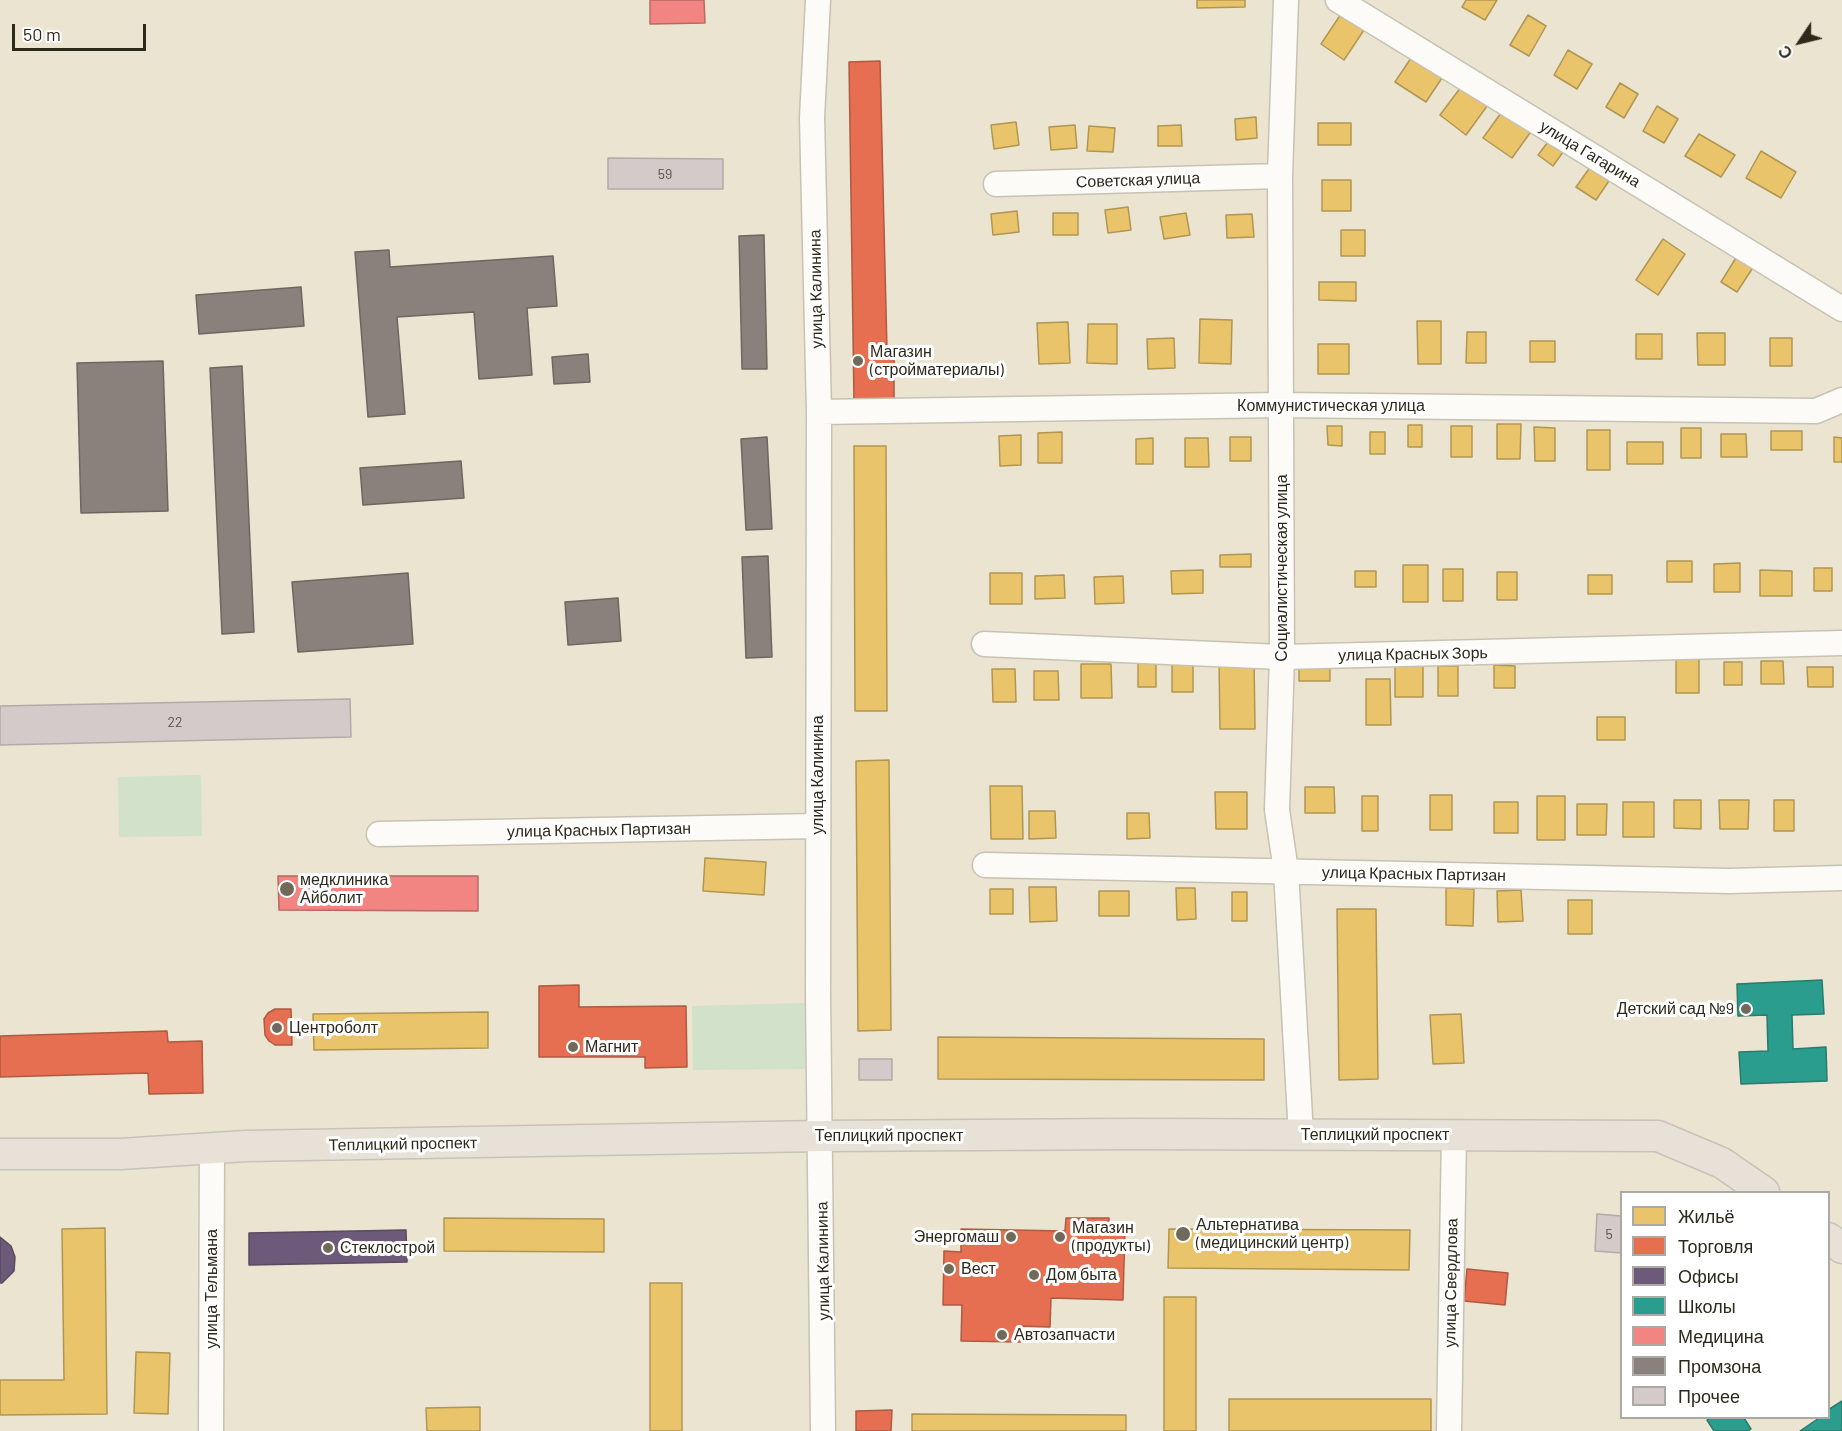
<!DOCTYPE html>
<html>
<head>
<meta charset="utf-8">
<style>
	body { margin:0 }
	#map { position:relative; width:1842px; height:1431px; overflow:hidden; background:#eae4d0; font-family:Barlow,sans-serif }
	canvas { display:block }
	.legend { position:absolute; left:1620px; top:1191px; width:210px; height:228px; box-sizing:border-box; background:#fff; border:2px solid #aba9a4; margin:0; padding:8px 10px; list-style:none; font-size:18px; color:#2d291b }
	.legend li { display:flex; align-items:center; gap:12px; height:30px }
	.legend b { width:30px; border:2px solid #aba9a4 }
	.north { position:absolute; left:1770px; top:12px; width:60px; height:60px; -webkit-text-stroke:4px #fff; paint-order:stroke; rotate:235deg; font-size:16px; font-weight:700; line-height:24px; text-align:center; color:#2d291b }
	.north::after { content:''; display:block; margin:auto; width:21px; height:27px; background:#2d291b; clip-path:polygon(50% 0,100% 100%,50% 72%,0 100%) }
	.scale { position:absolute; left:12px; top:24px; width:134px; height:27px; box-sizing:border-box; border:3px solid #2d291b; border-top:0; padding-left:8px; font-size:18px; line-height:21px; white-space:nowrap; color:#2d291b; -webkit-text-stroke:4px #fff; paint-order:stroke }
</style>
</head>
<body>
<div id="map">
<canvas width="1842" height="1431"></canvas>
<ul class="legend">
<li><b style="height:16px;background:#e9c46a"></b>Жильё</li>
<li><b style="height:16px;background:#e76f51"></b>Торговля</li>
<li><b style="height:16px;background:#6d597a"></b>Офисы</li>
<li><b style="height:16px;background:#2a9d8f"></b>Школы</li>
<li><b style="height:16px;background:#f28482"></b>Медицина</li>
<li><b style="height:16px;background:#8a817c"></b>Промзона</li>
<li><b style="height:16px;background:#d4cac9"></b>Прочее</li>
</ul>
<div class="north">С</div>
<div class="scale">50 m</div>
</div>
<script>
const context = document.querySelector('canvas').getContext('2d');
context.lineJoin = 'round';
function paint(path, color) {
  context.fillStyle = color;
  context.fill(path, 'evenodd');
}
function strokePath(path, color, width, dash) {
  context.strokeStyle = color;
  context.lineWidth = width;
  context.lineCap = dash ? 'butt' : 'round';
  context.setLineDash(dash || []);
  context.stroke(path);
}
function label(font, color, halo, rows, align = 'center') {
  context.font = font + ' Barlow,sans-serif';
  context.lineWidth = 6;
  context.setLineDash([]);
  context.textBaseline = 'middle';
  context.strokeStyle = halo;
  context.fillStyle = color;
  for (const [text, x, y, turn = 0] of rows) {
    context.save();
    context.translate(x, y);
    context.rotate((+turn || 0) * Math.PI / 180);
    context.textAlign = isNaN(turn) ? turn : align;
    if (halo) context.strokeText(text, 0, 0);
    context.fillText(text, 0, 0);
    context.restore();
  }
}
const green = new Path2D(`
	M201 775 202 836 119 837 118 777Z
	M805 1003V1069L693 1070 692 1006Z`);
const homes = new Path2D(`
	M1197 0H1245V7L1197 8Z
	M1466 0H1497L1485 20 1462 7Z
	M1341 14 1364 30 1344 60 1321 44Z
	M1528 15 1546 26 1529 56 1510 45Z
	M1568 50 1592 64 1577 89 1554 75Z
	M1413 55 1444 75 1426 102 1395 82Z
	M1464 83 1490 102 1466 135 1440 115Z
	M1620 83 1638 94 1624 118 1606 107Z
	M1506 106 1535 126 1512 158 1483 138Z
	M1657 106 1678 119 1664 143 1643 131Z
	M1256 117 1257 138 1236 140 1235 119Z
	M1016 122 1019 145 994 149 991 125Z
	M1318 123H1351V145H1318Z
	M1075 125 1077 148 1051 150 1049 127Z
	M1181 125 1182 146H1158V126Z
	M1089 126 1115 128 1113 152 1087 151Z
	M1554 134 1568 145 1553 166 1538 155Z
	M1699 134 1735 155 1721 177 1685 156Z
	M1761 151 1796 172 1781 198 1746 178Z
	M1596 159 1615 172 1596 200 1576 187Z
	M1322 180H1351V211H1322Z
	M1128 207 1131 230 1108 233 1105 210Z
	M1017 211 1019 232 993 235 991 214Z
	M1053 213H1078V235H1053Z
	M1186 213 1190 235 1164 239 1160 217Z
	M1252 214 1254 237 1227 238 1226 215Z
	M1341 230H1365V256H1341Z
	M1663 239 1685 254 1658 295 1636 280Z
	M1739 253 1756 263 1737 292 1721 282Z
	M1319 282H1356V301L1319 300Z
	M1200 319 1232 320 1231 364 1199 363Z
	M1417 321H1441V364H1418Z
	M1068 322 1070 363 1039 364 1037 323Z
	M1088 324H1117V364L1087 363Z
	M1467 332H1486V363H1466Z
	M1697 333H1725V365H1698Z
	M1636 334H1662V359H1636Z
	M1174 338 1175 368 1148 369 1147 339Z
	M1770 338H1792V366H1770Z
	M1530 341H1555V362H1530Z
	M1318 344H1349V374H1318Z
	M1497 424H1521L1520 459H1497Z
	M1408 425H1422V447H1408Z
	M1327 426H1342V446L1328 445Z
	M1451 426H1472V457H1451Z
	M1534 427 1555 428V461H1535Z
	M1681 428H1701V458H1681Z
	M1587 430H1610V470H1587Z
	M1771 431H1802V450H1771Z
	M1062 432V463H1038V433Z
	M1370 432H1385V454H1370Z
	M1721 434H1746L1747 457H1721Z
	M1021 435V465L1000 466 999 436Z
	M1230 437H1251V461H1230Z
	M1834 437 1842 438V462H1834Z
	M1153 438V464H1136V439Z
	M1185 438H1208L1209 467H1185Z
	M1627 442H1663V464H1627Z
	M854 446H886L887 711H855Z
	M1251 554V567H1220V555Z
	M1667 561H1692V582H1667Z
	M1740 563V592H1714V564Z
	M1403 565H1428V602H1403Z
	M1814 568H1832V591H1814Z
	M1443 569H1463V601H1443Z
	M1203 570V593L1172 594 1171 571Z
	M1760 570 1792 571V596H1760Z
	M1355 571H1376V587H1355Z
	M1497 572H1517V600H1497Z
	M990 573H1022V604H990Z
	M1064 575 1065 598 1035 599V576Z
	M1588 575H1612V594H1588Z
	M1123 576 1124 603 1095 604 1094 577Z
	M1254 659 1255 729H1220L1219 660Z
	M1676 659H1699V693H1676Z
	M1299 660H1330V681H1299Z
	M1761 661H1783L1784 684H1761Z
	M1172 662H1193V692H1172Z
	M1724 662H1742V685H1724Z
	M1138 663H1156V687H1138Z
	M1081 664H1111L1112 698H1081Z
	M1395 665H1423V697H1395Z
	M1494 665 1515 666V688H1494Z
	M1438 666H1458V696H1438Z
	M1807 667H1833V687H1808Z
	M992 669H1015L1016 702H993Z
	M1034 671H1058L1059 700H1034Z
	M1366 679H1390L1391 725H1366Z
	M1597 717H1625V740H1597Z
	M889 760 891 1030 858 1031 856 761Z
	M990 786H1022L1023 839H991Z
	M1305 787H1334L1335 813H1305Z
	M1215 792H1247V829H1216Z
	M1430 795H1452V830H1430Z
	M1362 796H1378V831H1362Z
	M1537 796H1565V840H1537Z
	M1674 800H1701V829L1674 828Z
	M1719 800H1749L1748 829H1720Z
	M1774 800H1794V831H1774Z
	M1494 802H1518V833H1494Z
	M1623 802H1654V837H1623Z
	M1577 804H1607L1606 835H1577Z
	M1029 811H1055L1056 838 1029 839Z
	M1127 813H1149L1150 838 1127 839Z
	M705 858 766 862 764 895 703 891Z
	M1029 887H1056L1057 921 1030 922Z
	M1176 888H1195L1196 919 1177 920Z
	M1446 888 1474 889 1473 926 1446 925Z
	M990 889H1013V914H990Z
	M1521 890 1523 921 1498 922 1497 891Z
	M1099 891H1129V916H1099Z
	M1232 892H1247V921H1232Z
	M1568 900H1592V934H1568Z
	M1337 909H1376L1378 1079 1339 1080Z
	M488 1012V1048L314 1050 313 1014Z
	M1461 1014 1464 1063 1433 1064 1430 1015Z
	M938 1037 1264 1039V1080L938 1079Z
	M444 1218 604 1219V1252L444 1251Z
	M105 1228 107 1414 0 1415V1380H64L62 1229Z
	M1169 1229 1410 1230 1409 1270 1168 1268Z
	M650 1283H682V1431H650Z
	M1164 1297H1196V1431H1164Z
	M136 1352 170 1353 168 1414 134 1413Z
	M1229 1399H1431V1431H1229Z
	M480 1407V1431H427L426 1408Z
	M912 1414 1126 1415V1431H912Z`);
const shops = new Path2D(`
	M880 61 887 351H894V401L854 402 849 62Z
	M579 985V1007L686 1006 687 1067 645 1068V1057H539V986Z
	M275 1009H291L292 1045H275L269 1041 265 1035 264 1019 268 1013Z
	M167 1031 168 1042 202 1041 203 1093 149 1094 148 1073 0 1077V1036Z
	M1066 1218H1109V1228H1125L1123 1300 1051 1298 1050 1327 1021 1326V1342L961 1341 962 1305H943L944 1251 961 1252V1229L1065 1231Z
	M1467 1269 1508 1273 1505 1305 1464 1301Z
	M892 1410 891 1431H856V1411Z`);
const offices = new Path2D(`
	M406 1230 407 1262 249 1265V1233Z
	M0 1237 11 1246 15 1257 14 1271 2 1283H0Z`);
const schools = new Path2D(`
	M1822 980 1824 1014 1792 1015 1793 1049 1826 1047 1827 1081 1741 1084 1739 1052 1768 1051 1767 1015 1738 1016 1737 984Z
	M1842 1401V1431H1800L1819 1418H1828V1410Z
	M1710 1418H1744L1751 1429 1748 1431H1714L1707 1420Z`);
const health = new Path2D(`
	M650 0H704L705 23 650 24Z
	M278 876H478V911L279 910Z`);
const industry = new Path2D(`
	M764 235 767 369H742L739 236Z
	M389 250 390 267 553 256 557 306 527 308 532 375 479 379 474 312 397 317 405 414 368 417 355 252Z
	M301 287 304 326 199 334 196 295Z
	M588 354 590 382 554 384 552 357Z
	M163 361 168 511 81 513 77 363Z
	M242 366 254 632 222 634 210 368Z
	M767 437 772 529 746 530 741 439Z
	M461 461 464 498 363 505 360 468Z
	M768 556 772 657 746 658 742 557Z
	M408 573 413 644 298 652 292 582Z
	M618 598 621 641 568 645 565 602Z`);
const building = new Path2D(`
	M608 158 723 159V189H608Z
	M350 699 351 737 0 745V706Z
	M859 1059H892V1080H859Z
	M1597 1214 1622 1216V1253L1595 1251Z`);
const minor = new Path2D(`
	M818 0 812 118 819 412 818 993 823 1431
	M1286 0 1280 176 1282 657 1277 810 1286 871 1301 1135
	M1338 0 1842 309
	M996 184 1280 176
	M819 412 1282 405 1816 411 1842 400
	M984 644 1282 657 1842 643
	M379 834 818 826
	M985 865 1729 881 1842 878
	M211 1431 212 1147
	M1449 1431 1454 1135`);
const major = new Path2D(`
	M0 1154H120L246 1146 821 1136 1133 1134 1658 1136 1722 1163 1764 1192
	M1828 1238 1842 1248`);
const markers = [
	[858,361,6,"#6f6a5a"],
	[287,889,8,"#6f6a5a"],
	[1746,1009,6,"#6f6a5a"],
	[277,1028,6,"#6f6a5a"],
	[573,1047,6,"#6f6a5a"],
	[1183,1234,8,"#6f6a5a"],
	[1011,1237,6,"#6f6a5a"],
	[1060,1237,6,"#6f6a5a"],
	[328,1248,6,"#6f6a5a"],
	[949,1269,6,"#6f6a5a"],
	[1034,1275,6,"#6f6a5a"],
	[1002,1335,6,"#6f6a5a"]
];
const numberNames = [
	["59",665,174],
	["22",175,722],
	["5",1609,1234]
];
const streetNames = [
	["улица Гагарина",1590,154,31],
	["Советская улица",1138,180,-2],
	["улица Калинина",816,289,-91],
	["Коммунистическая улица",1331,406],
	["Социалистическая улица",1282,568,-90],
	["улица Красных Зорь",1413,654,-1],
	["улица Калинина",818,775,-90],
	["улица Красных Партизан",599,830,-1],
	["улица Красных Партизан",1414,874,1],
	["Теплицкий проспект",1375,1135],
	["Теплицкий проспект",889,1136],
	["Теплицкий проспект",403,1144,-1],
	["улица Калинина",823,1261,-91],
	["улица Свердлова",1451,1283,-89],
	["улица Тельмана",212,1289,-90]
];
const poiNames = [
	["Магазин",870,352],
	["(стройматериалы)",870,370],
	["медклиника",300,880],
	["Айболит",300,898],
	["Детский сад №9",1734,1009,"right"],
	["Центроболт",289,1028],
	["Магнит",585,1047],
	["Альтернатива",1196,1225],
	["(медицинский центр)",1196,1243],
	["Магазин",1072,1228],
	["(продукты)",1072,1246],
	["Энергомаш",999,1237,"right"],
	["Стеклострой",340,1248],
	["Вест",961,1269],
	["Дом быта",1046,1275],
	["Автозапчасти",1014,1335]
];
paint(green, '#d1e1ca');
paint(homes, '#e9c46a');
strokePath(homes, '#b19652', 1.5);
paint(shops, '#e76f51');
strokePath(shops, '#af5a41', 1.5);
paint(offices, '#6d597a');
strokePath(offices, '#5a4b5e', 1.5);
paint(schools, '#2a9d8f');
strokePath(schools, '#2b7a6c', 1.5);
paint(health, '#f28482');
strokePath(health, '#b76963', 1.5);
paint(industry, '#8a817c');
strokePath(industry, '#6e675f', 1.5);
paint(building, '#d4cac9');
strokePath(building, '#b3aba8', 1.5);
strokePath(minor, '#c7c2b3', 27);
strokePath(major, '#c6c3b8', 33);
strokePath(minor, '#fcfbf8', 24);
strokePath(major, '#e8e1d8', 30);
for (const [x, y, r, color] of markers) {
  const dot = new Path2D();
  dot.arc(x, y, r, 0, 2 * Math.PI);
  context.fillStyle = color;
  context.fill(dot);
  strokePath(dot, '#fff', 2);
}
label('14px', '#575146', null, numberNames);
label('16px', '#2d291b', '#fff', streetNames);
label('16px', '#2d291b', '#fff', poiNames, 'left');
</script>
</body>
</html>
